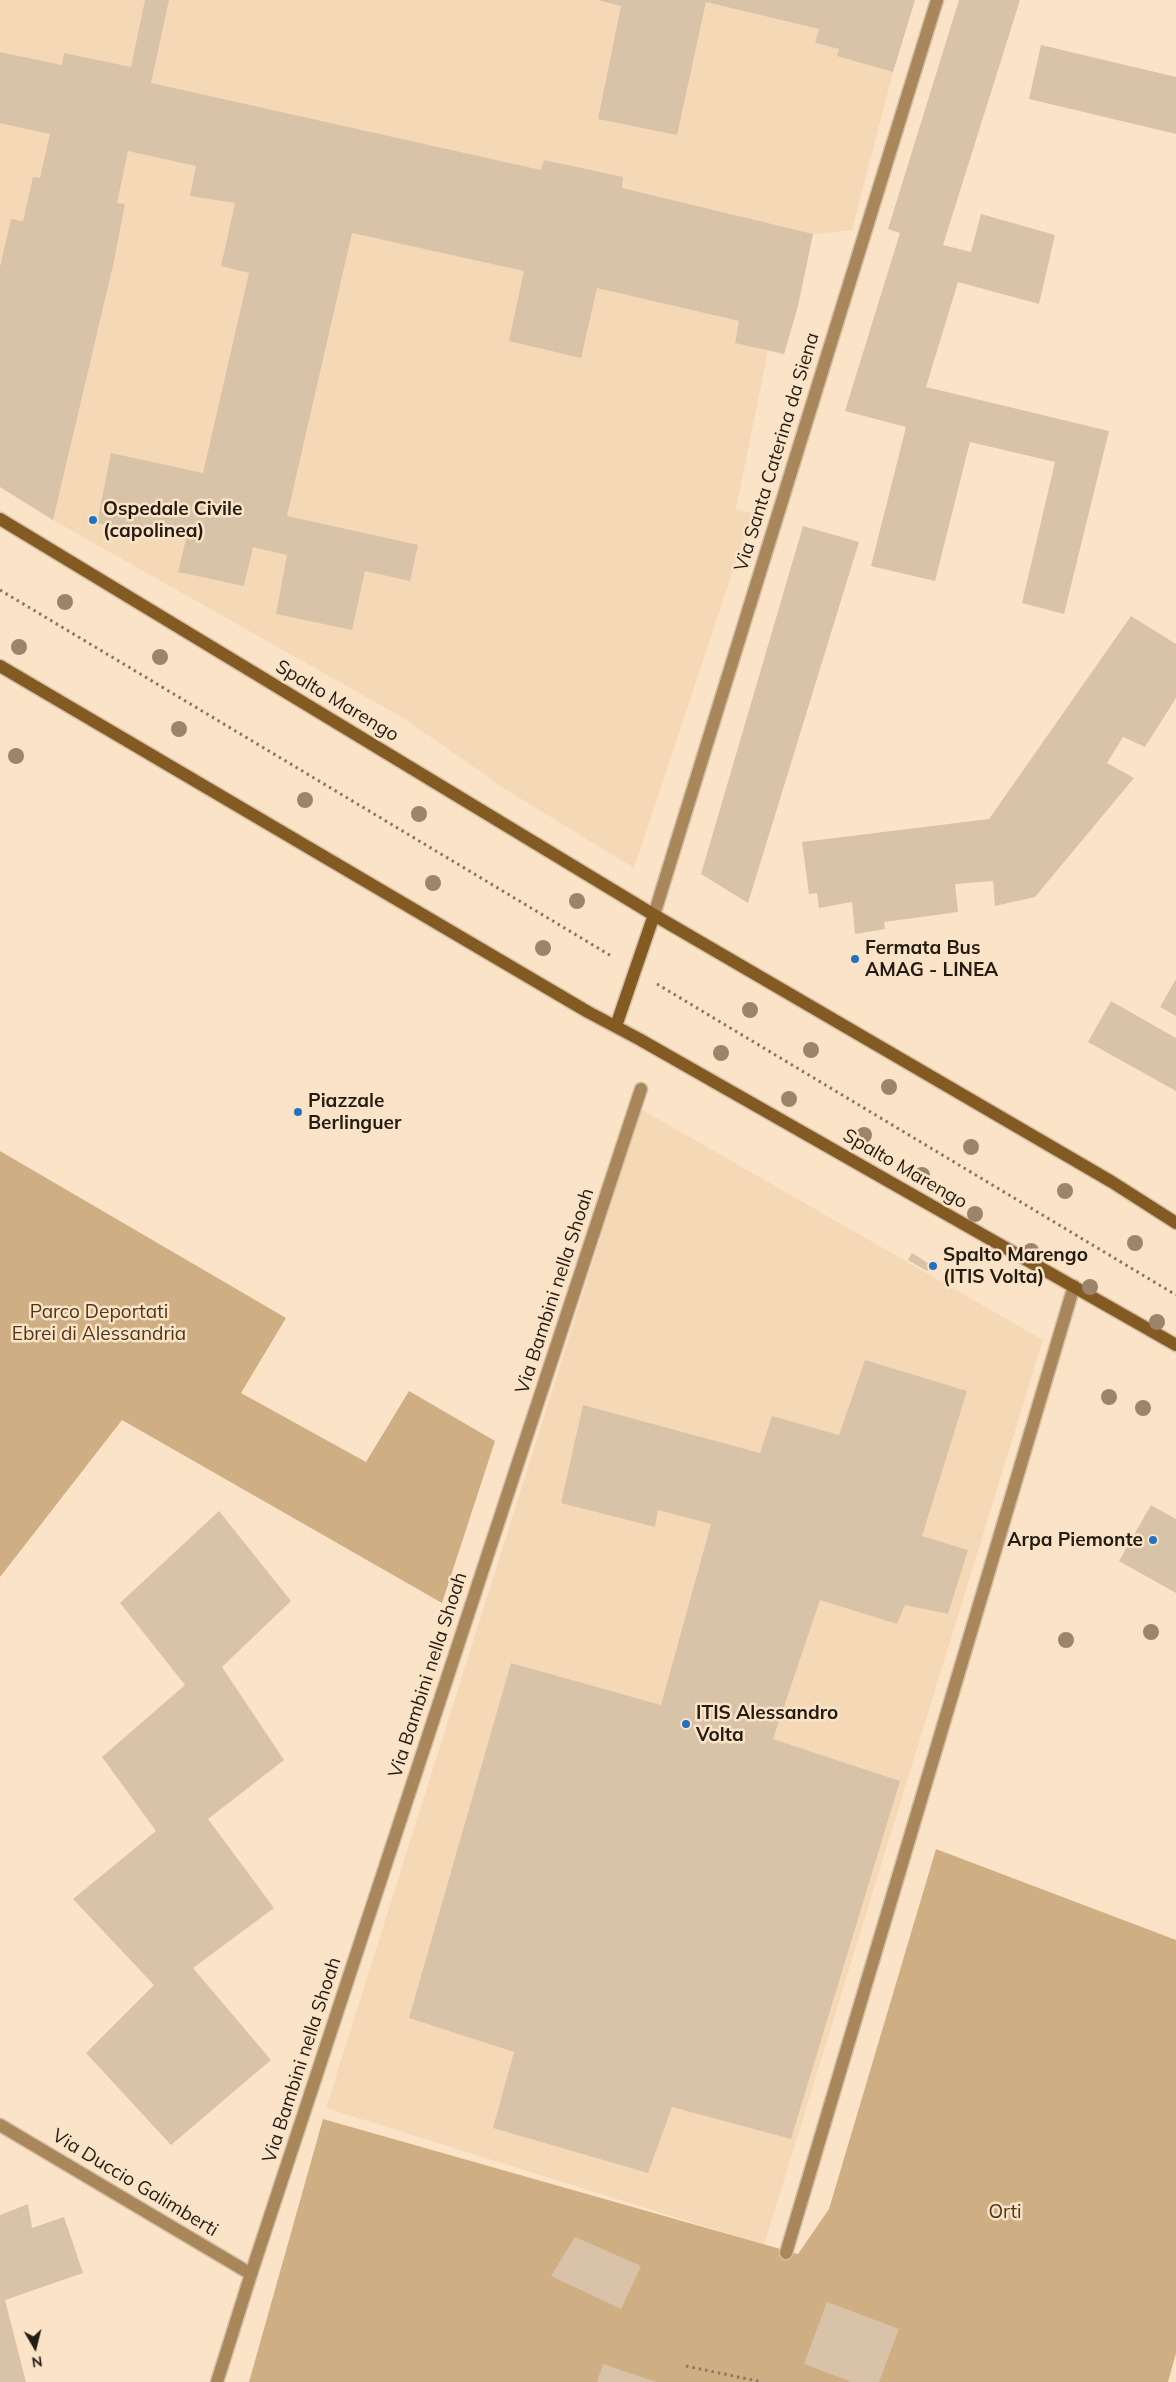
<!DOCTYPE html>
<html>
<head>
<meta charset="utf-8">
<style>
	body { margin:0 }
	#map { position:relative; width:1176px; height:2382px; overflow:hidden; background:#fae3c7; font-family:Mulish,sans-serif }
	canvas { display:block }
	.north { position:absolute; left:10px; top:2322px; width:50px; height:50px; -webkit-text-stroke:4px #fae3c7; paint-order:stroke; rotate:172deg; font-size:14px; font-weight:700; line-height:20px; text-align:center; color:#241c12 }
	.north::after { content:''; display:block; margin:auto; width:18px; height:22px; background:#241c12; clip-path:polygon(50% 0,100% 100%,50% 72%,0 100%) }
</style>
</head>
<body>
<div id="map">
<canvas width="1176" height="2382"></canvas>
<div class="north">N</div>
</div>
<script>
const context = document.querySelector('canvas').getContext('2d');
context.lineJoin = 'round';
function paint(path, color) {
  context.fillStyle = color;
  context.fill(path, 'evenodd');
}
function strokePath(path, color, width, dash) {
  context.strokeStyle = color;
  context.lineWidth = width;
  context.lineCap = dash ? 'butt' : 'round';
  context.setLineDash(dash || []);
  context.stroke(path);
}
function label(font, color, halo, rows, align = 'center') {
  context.font = font + ' Mulish,sans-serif';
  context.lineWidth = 5;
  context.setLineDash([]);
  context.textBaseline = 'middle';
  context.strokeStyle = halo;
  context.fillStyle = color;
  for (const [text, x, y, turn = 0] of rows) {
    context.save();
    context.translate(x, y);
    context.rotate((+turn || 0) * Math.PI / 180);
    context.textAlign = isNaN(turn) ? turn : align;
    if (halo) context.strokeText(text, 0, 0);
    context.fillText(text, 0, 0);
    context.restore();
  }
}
const built = new Path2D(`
	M0 0H915L893 72 852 230 813 234 798 306 784 354 768 351 736 509 752 513 634 868 505 789 405 719 53 520 0 487Z
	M641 1109 1043 1340 764 2245 326 2108Z`);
const green = new Path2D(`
	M0 1151 286 1318 241 1393 366 1462 409 1391 495 1441 442 1603 122 1420 0 1577Z
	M936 1849 1176 1940V2353L1168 2382H249L323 2119 798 2254 829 2209Z`);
const building = new Path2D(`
	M145 0H169L151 83 541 170 544 160 623 177 622 188 813 234 798 306 784 354 735 343 739 321 597 288 581 358 509 341 524 271 352 233 287 516 418 545 410 581 365 571 352 630 276 614 287 555 253 547 244 586 178 572 186 539 157 533V536L97 523 111 453 203 473 249 273 221 266 235 203 190 196 196 166 128 151 117 203 125 204 114 261 53 520 0 487V267L11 219 23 221 33 177 40 178 50 134 0 123V52L62 65 64 53 131 67Z
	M598 0H915L893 72 837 56 839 49 815 43 819 29 706 2 677 135 598 119 621 6Z
	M959 0H1020L943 245 971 252 981 214 1055 235 1039 304 958 282 926 387 1109 431 1064 614 1022 603 1055 462 970 442 935 581 871 566 906 427 845 411 900 233 888 229Z
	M1041 45 1176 77V134L1029 99Z
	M803 526 859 542 748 903 701 874Z
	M1131 616 1176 644V698L1145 747 1123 737 1107 763 1134 778 1035 897 995 906 993 881 955 884 958 912 884 922 885 929 855 934 852 902 819 908 817 893 809 894 802 842 989 819Z
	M1176 979V1016L1160 1007Z
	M1111 1001 1176 1038V1091L1088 1042Z
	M912 1253 931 1265 927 1271 908 1260Z
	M865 1360 967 1391 922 1536 968 1550 948 1614 905 1605 897 1624 820 1600 773 1739 900 1781 791 2139 672 2107 648 2173 493 2128 514 2052 409 2018 511 1663 661 1705 711 1524 658 1510 655 1527 561 1503 583 1405 760 1453 772 1416 839 1435Z
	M1151 1505 1176 1519V1593L1119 1561Z
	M219 1511 291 1601 222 1667 284 1760 208 1819 274 1908 193 1968 271 2060 171 2145 86 2053 154 1985 73 1899 156 1831 102 1757 185 1685 120 1603Z
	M28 2204 32 2228 64 2217 83 2273 5 2300 26 2382H0V2215Z
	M575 2237 641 2266 621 2309 551 2276Z
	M827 2302 899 2329 879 2382H852L804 2364Z
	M603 2364 656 2382H597Z`);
const path = new Path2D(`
	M0 590 613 957
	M657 984 1176 1295
	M686 2366 762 2382`);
const pedestrian = new Path2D(`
	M251 2274 641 1089`);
const minor = new Path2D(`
	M654 915 937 0
	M0 2125 251 2274 217 2382
	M786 2253 1074 1286`);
const secondary = new Path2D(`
	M0 519 654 915 1112 1182 1176 1223
	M0 666 588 1012 639 1039 1176 1345
	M616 1026 654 915`);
const trees = [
	[65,602],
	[19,647],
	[160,657],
	[179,729],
	[16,756],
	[305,800],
	[419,814],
	[433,883],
	[577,901],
	[543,948],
	[750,1010],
	[811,1050],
	[721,1053],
	[889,1087],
	[789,1099],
	[864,1135],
	[971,1147],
	[922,1175],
	[1065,1191],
	[975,1214],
	[1135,1243],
	[1031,1251],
	[1090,1287],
	[1157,1322],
	[1109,1397],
	[1143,1408],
	[1151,1632],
	[1066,1640]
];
const markers = [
	[93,520,5,"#2272c1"],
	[855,959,5,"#2272c1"],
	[298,1112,5,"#2272c1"],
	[933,1266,5,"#2272c1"],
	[1153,1540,5,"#2272c1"],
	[686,1724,5,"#2272c1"]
];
const streetNames = [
	["Via Santa Caterina da Siena",777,452,-73],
	["Spalto Marengo",337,701,31],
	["Spalto Marengo",905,1169,30],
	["Via Bambini nella Shoah",555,1291,-72],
	["Via Bambini nella Shoah",428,1675,-72],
	["Via Bambini nella Shoah",302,2060,-72],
	["Via Duccio Galimberti",135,2183,31]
];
const poiNames = [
	["Ospedale Civile",103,509],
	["(capolinea)",103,531],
	["Fermata Bus",865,948],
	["AMAG - LINEA",865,970],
	["Piazzale",308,1101],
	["Berlinguer",308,1123],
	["Spalto Marengo",943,1255],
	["(ITIS Volta)",943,1277],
	["Arpa Piemonte",1143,1540,"right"],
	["ITIS Alessandro",696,1713],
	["Volta",696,1735]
];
const parkNames = [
	["Parco Deportati",99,1312],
	["Ebrei di Alessandria",99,1334],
	["Orti",1005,2212]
];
paint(built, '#f5d9b7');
paint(green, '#d0ae84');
paint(building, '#d9c3a8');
strokePath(pedestrian, '#d3bfa6', 15);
strokePath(minor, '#d3bfa6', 15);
strokePath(secondary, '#d3bfa6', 15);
strokePath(path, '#877866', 3, [2.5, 4]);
strokePath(pedestrian, '#a9875b', 12);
strokePath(minor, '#a9875b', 12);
strokePath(secondary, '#825a22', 12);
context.fillStyle = '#9b8468';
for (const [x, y] of trees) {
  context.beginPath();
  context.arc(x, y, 8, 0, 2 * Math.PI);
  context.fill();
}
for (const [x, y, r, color] of markers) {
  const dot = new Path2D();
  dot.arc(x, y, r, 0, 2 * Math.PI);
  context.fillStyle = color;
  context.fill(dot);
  strokePath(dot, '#fae3c7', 2);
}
label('19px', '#241c12', '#fae3c7', streetNames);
label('bold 19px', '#241c12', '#fae3c7', poiNames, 'left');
label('19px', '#4d371b', '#fae3c7', parkNames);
</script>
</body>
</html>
